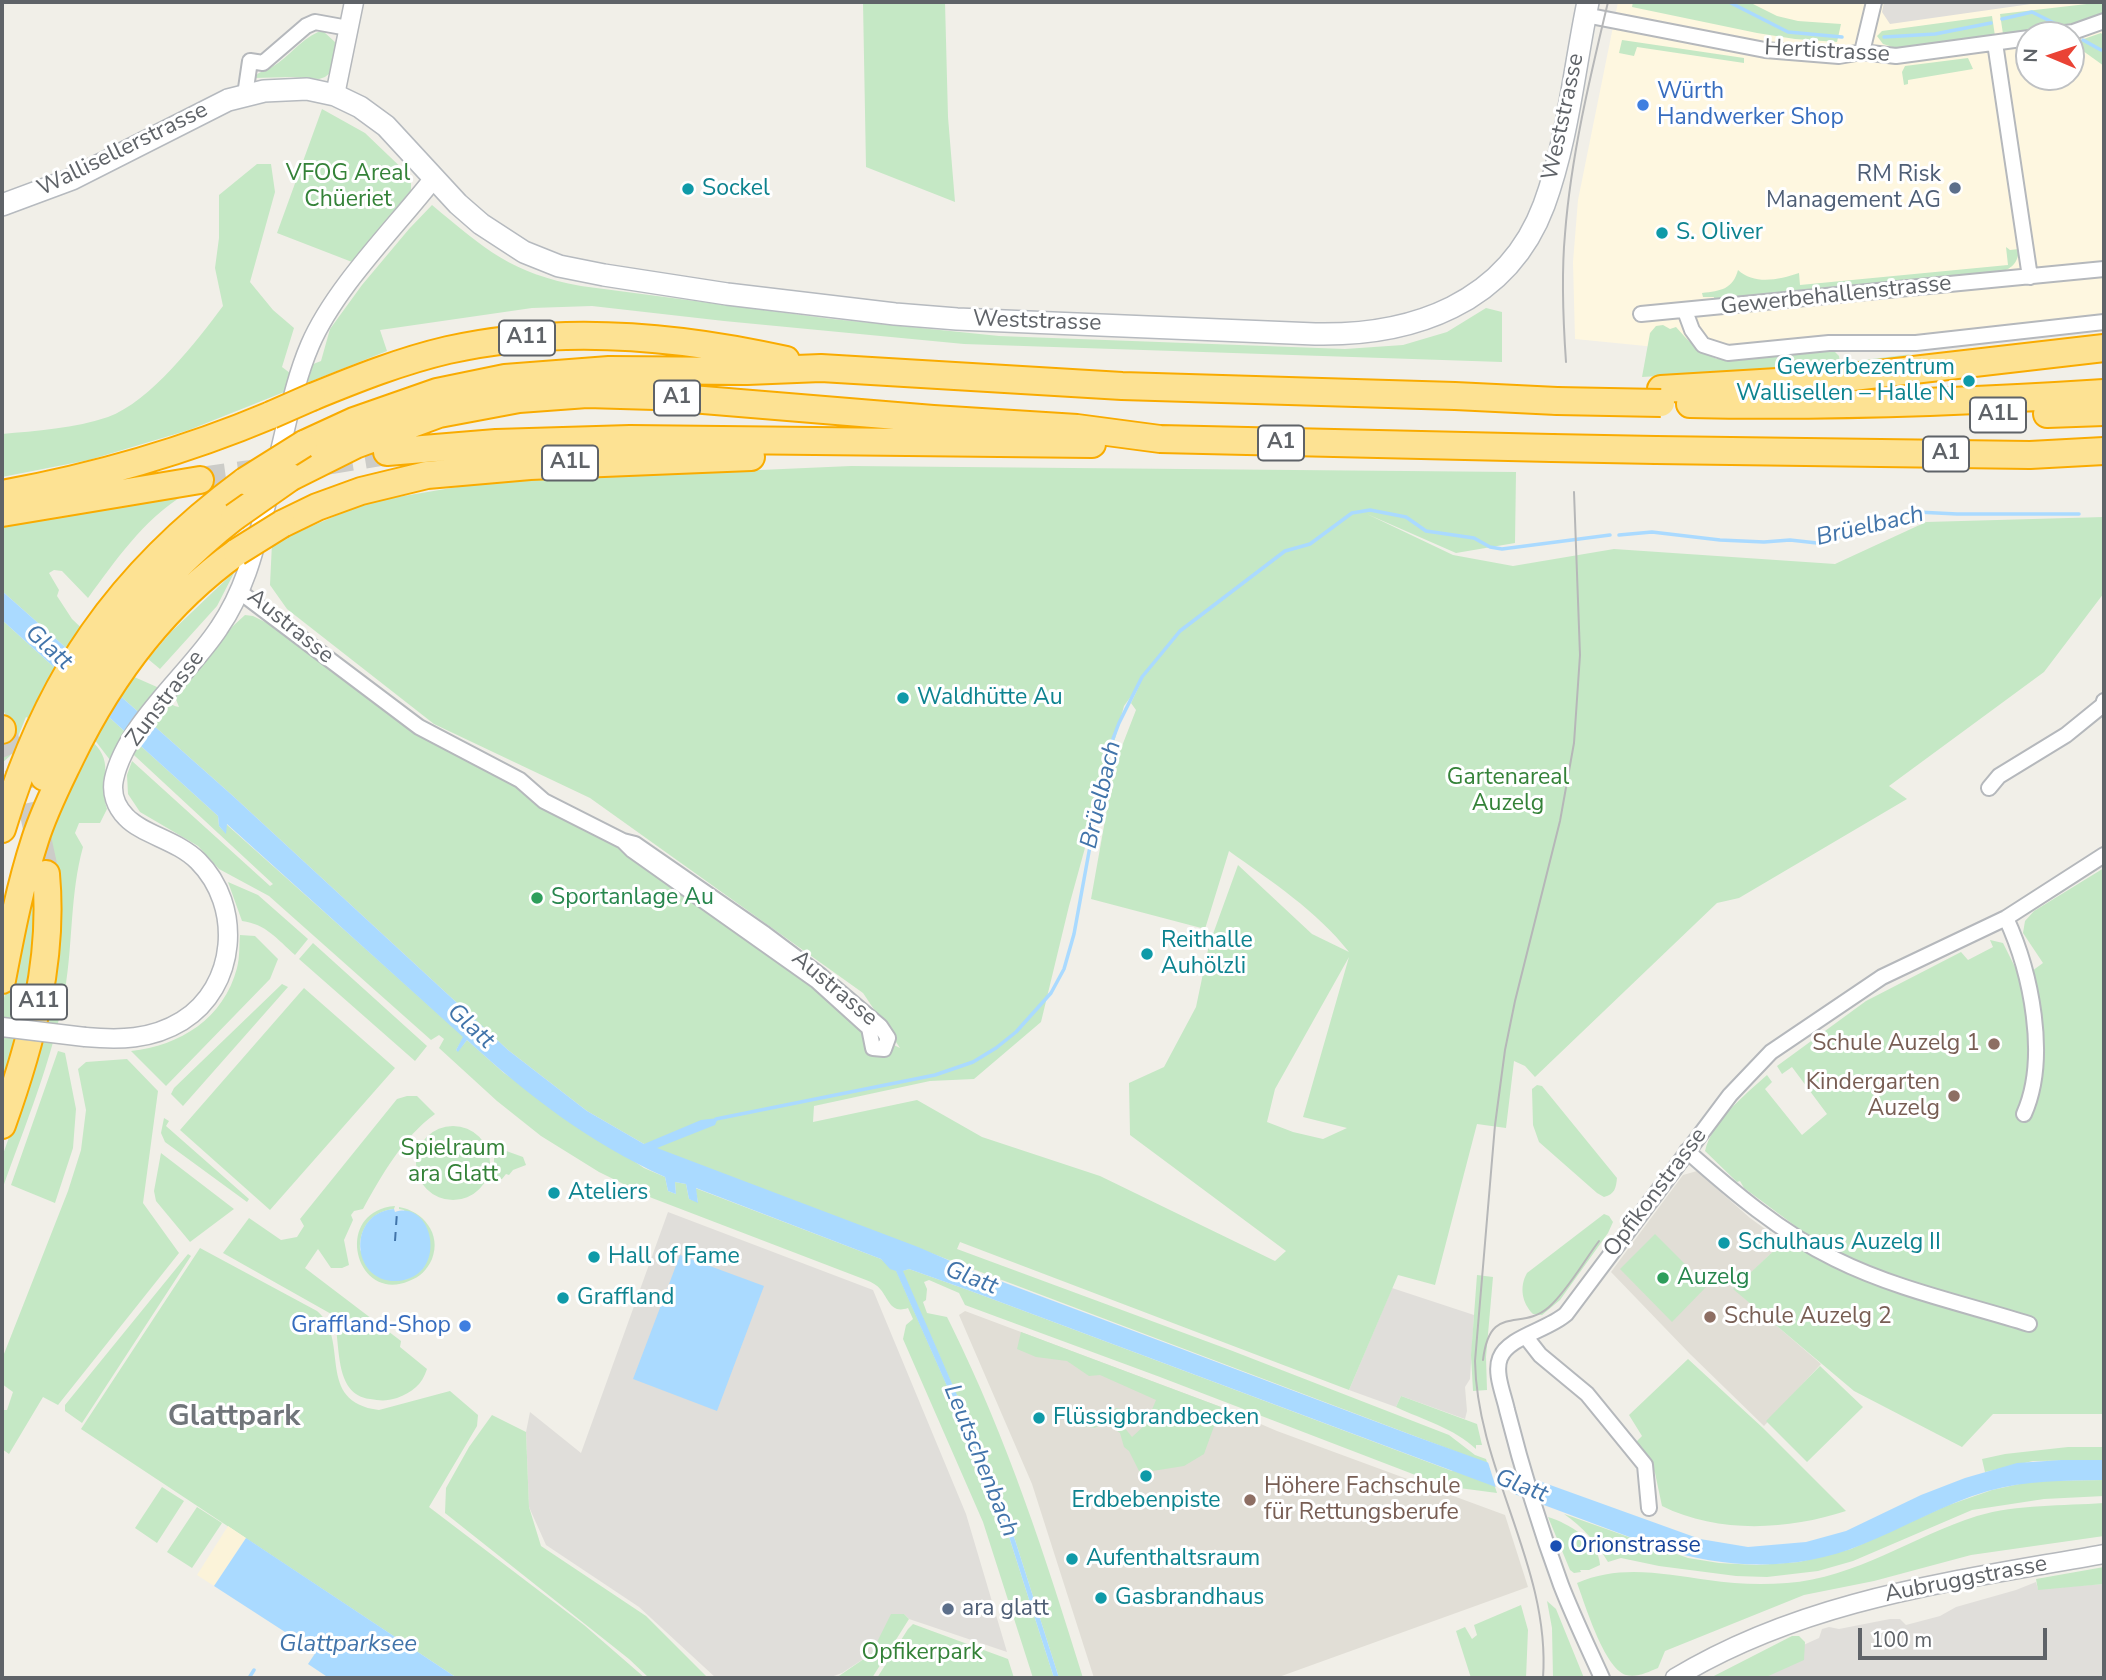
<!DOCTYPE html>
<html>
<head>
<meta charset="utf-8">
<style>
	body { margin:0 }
	#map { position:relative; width:2106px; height:1680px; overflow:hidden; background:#f1efe8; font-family:"Nunito Sans",sans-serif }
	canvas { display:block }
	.frame { position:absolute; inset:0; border:4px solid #5f6368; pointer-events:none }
	.north { position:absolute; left:2015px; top:21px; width:70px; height:70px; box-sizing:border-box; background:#fff; border:2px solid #bfc1c3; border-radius:50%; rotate:272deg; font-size:19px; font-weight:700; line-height:28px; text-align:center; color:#5f6368 }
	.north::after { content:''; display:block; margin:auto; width:24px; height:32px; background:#ea4335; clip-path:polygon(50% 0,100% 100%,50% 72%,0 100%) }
	.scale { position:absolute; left:1858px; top:1628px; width:189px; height:32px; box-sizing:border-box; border:4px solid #5f6368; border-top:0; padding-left:9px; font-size:21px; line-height:24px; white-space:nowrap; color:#5f6368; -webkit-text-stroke:5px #fff; paint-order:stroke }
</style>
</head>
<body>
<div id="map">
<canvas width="2106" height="1680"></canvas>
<div class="frame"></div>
<div class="north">N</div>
<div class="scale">100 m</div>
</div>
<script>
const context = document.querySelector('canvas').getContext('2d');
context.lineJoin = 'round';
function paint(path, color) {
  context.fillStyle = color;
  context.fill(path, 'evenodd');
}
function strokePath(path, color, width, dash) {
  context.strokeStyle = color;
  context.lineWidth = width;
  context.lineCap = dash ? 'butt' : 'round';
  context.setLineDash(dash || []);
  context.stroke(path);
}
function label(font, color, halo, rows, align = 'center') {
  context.font = font + ' "Nunito Sans",sans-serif';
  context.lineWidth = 6;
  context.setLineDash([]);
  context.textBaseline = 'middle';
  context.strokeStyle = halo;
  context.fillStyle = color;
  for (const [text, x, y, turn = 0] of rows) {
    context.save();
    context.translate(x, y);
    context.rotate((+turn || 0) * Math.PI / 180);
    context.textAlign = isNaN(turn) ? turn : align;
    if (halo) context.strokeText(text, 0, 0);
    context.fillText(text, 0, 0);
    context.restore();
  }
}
const commercial = new Path2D(`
	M1618 2H2104V332L1747 356 1575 339 1573 262 1578 200ZM2029 35H2071V77H2029Z`);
const industrial = new Path2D(`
	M1884 2H2045L1890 24 1882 12Z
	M668 1212 873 1290 966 1514 1007 1652 909 1619 904 1614 871 1654 842 1673 828 1678H716L639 1607 546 1545 529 1507 526 1432 530 1412 581 1453Z
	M1392 1288 1474 1315 1470 1379 1465 1387 1467 1411 1465 1419 1401 1396 1396 1407 1349 1390Z
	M2036 1582 2038 1589 2104 1584V1678H1730L1819 1638 1822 1629 1829 1627 1839 1629 1890 1619H1900L1906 1625 1940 1616 1956 1607 2016 1590Z`);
const education = new Path2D(`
	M1697 1171 1750 1218 1783 1242 1734 1289 1821 1364 1764 1426 1689 1353 1611 1272 1683 1175Z
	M965 1311 1221 1407 1277 1431 1505 1515 1528 1587 1276 1678H1094L1032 1484 959 1315Z`);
const green = new Path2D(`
	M863 2H945L948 117 955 202 866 167Z
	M1633 2H1749L1777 16 1798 21 1841 24 1837 42 1795 39 1757 33 1632 7Z
	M2104 2V13L2080 22 2003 34 2000 14Z
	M1992 16 1995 36 1899 49 1883 44 1877 36 1882 31Z
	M318 32H324L335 42V62L330 73 325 77 319 79 292 77 253 78C261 70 264 72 272 67 289 57 300 40 318 32Z
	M2101 33 2104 36V66L2072 43Z
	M1622 40 1744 58V63L1637 47 1634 56 1619 53Z
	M1968 58 1973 69 1908 80V84L1904 85 1902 72 1905 66Z
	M322 109 365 133 411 177V190L352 262 277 233Z
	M257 164H271L275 192 250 282 273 310 294 328 282 367 290 373 321 361 330 329 362 285 409 229 432 205C486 250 511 273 581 286L832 319 999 336 1345 349 1403 345 1447 332 1486 308 1502 312V362L964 344 724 321 592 306 532 308 380 330 387 351 189 430 89 460 2 477V434C35 431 76 428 108 417 150 402 197 341 223 306L215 268 219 238V195Z
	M2006 247 2010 250 2019 249C2018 264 2011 269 1998 273L1714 300V297H1703L1702 293C1721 291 1733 289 1738 270 1754 285 1779 280 1799 273L1800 285 2008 265Z
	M1663 325 1670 329 1676 327C1688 341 1699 352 1717 359L1831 348 1839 356 1840 363 1912 354 1878 363 1642 377 1650 333 1656 326Z
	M851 466 1516 472 1515 543 1456 553 1367 514 1453 555 1513 566 1614 549 1835 564 1926 522 2104 517V593L2044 672 1889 786 1907 799 1739 898 1717 903 1535 1077 1525 1066 1514 1061 1506 1128 1477 1124 1435 1285 1398 1275 1349 1390 960 1242 957 1249 1230 1350 1449 1435 1475 1455 1486 1459 1497 1493 1444 1486 1160 1377 965 1305 959 1293 929 1280 924 1282 927 1289 926 1300 923 1302 927 1313 947 1317 951 1325C1008 1441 1045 1555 1083 1678H1059L1001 1496 902 1271 909 1269 968 1290 1452 1471 1478 1460 674 1156 644 1144 587 1111 508 1050 233 796 2 591V527L184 495C143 520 116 560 88 598L62 571 54 570 49 573 59 590 57 596 72 619 132 676 157 687C160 696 170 706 179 707L175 697 233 626 245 615 253 616 271 625 414 732 513 785 539 808H550L629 852 796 969 863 1030 900 1048 863 993 590 798 434 724 287 609 270 585 272 543 368 502 487 482ZM1140 684 1131 703 1136 710 1115 764 1091 899 1205 929 1229 851C1271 881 1317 911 1349 952L1312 934 1238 865 1209 945 1196 1007 1164 1067 1129 1083 1130 1135 1286 1251 1275 1261 1100 1176 982 1137 917 1100 813 1122 814 1106 930 1081 974 1079 1041 1022 1069 906 1124 706ZM1349 957 1303 1117 1347 1128 1323 1139 1293 1132 1267 1122 1275 1089Z
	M235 571 217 606 160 669 148 659 171 632Z
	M2 620 218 816 219 826 226 833V824L464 1037 456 1050 458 1051 467 1040 504 1073 644 1168 665 1177 668 1191 676 1194 675 1182 686 1184 689 1199 698 1202 695 1188 881 1259 896 1270 997 1499 1054 1678H1033L983 1522 903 1339 906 1325 913 1319 908 1308C891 1314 889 1300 881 1290 877 1285 872 1282 866 1280L652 1198 599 1172 541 1136 497 1101 439 1048 444 1039 439 1035 431 1040 269 896 219 869 198 846 140 812 128 794 127 775 132 761 270 886 273 884 122 744 112 761 110 760 94 739 42 690 28 718 26 717 10 756 2 763V730L11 725 2 708Z
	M93 742C116 765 98 780 107 809L100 823H79L75 833 83 847C70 894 73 943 65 990 53 1059 25 1125 2 1190V1157L29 1081 35 966 2 1096V1007L13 957 52 831Z
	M2104 868V1414H1993L1962 1447 1854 1391 1733 1289 1798 1228 1744 1188 1740 1181 1737 1182 1705 1151C1712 1121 1745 1095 1767 1075L1772 1082 1765 1089 1802 1135 1827 1114 1792 1067 1782 1074 1777 1066 1866 1001 1961 952 1968 960 1993 947 1990 940 2003 943 2015 967 2032 971 2043 963 2023 933 2025 921 2034 911Z
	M228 882 258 895 308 939 295 955C277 939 266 924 242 921Z
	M240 935 255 936 278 959 270 979 166 1086 131 1051C180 1046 224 1018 237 968 240 957 239 945 240 935Z
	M313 943 427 1046 415 1061 299 959Z
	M282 984 288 987 183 1106 171 1094 174 1088Z
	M304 988 395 1068 270 1210 180 1130Z
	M58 1051 65 1053 76 1109 73 1148 55 1203 11 1185Z
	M127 1059 158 1091 143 1203 179 1253 58 1405 43 1397 9 1454 2 1449V1410H7L13 1392 2 1384V1359L68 1191 81 1150 86 1110 78 1069 86 1062Z
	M1537 1085 1542 1086 1617 1178C1616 1188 1615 1194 1604 1197L1597 1193 1539 1142 1533 1125 1532 1089Z
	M407 1096H417L435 1114C403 1137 382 1175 363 1209L354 1211 351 1215 353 1220 344 1240 349 1265 342 1268H331L318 1249 305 1268 401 1341 400 1347 427 1369C422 1385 412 1392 397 1398 387 1401 381 1401 370 1399 332 1394 342 1342 333 1315L223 1253 249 1218 281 1240 297 1237 304 1226 300 1219 397 1099Z
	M164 1118 169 1121 166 1126 249 1199 247 1202 165 1142 161 1133Z
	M416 1163a37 37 0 1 1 74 0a37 37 0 1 1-74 0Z
	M498 1148 523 1157 526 1165 513 1170 509 1175 506 1174 502 1179H494V1151Z
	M161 1153 234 1209 190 1242 156 1201 154 1191Z
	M395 1206 394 1209C372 1211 359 1228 360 1250L391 1281 407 1279 420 1271 425 1265 404 1210 399 1209V1207C423 1211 442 1234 432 1259 427 1270 420 1277 409 1281 355 1304 332 1211 395 1206Z
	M1604 1214 1609 1216 1613 1222 1608 1233 1560 1300 1542 1315 1533 1314C1522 1303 1519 1287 1527 1273Z
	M1655 1234 1707 1286 1672 1322 1620 1269Z
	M200 1248 317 1311C351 1339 314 1402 379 1410L450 1391 478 1415 477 1426 429 1507 584 1625 645 1678H457L81 1429Z
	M188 1254 191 1256 82 1423 65 1411V1405Z
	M1477 1275 1493 1277 1486 1357 1487 1390 1473 1391 1471 1355Z
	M1021 1332 1221 1407 1204 1454 1184 1466 1140 1473 1129 1451 1124 1447 1120 1433 1106 1423H1102L1095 1428 1077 1425 1070 1426 1064 1415 1086 1420 1099 1411 1107 1416 1116 1408 1124 1410 1129 1416 1124 1427 1132 1437 1146 1424 1156 1400 1100 1375 1089 1376 1067 1361 1036 1357 1017 1349Z
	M1688 1359 1763 1428 1846 1511C1788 1530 1718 1534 1662 1506L1655 1473 1636 1442 1642 1436 1629 1415Z
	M1820 1366 1863 1407 1807 1462 1766 1421Z
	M1401 1396 1477 1424 1482 1445H1476V1449C1454 1428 1423 1420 1396 1407Z
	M492 1415 526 1432 529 1507 541 1546 646 1616 708 1678H649L629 1659 445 1513 446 1488 469 1447Z
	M2068 1447H2104V1460L2033 1461 1985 1472 1982 1459 2005 1454Z
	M2104 1480V1496L2044 1499 1972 1510 1853 1561 1818 1571 1767 1577 1736 1576 1659 1566 1621 1558 1608 1562C1596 1542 1583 1527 1564 1514L1688 1558 1719 1563 1757 1565 1799 1562 1851 1549 1946 1506 1992 1490 2033 1481Z
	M162 1487 184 1501 157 1543 135 1528Z
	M2104 1503V1536L1971 1555 1874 1581 1804 1595 1665 1651 1658 1668C1648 1672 1637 1678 1626 1675 1604 1668 1585 1604 1577 1583 1620 1564 1664 1574 1708 1580 1734 1584 1761 1585 1787 1583 1856 1578 1913 1536 1977 1516 2018 1504 2063 1506 2104 1503Z
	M197 1507 222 1523 192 1568 167 1552Z
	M1548 1517C1568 1523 1599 1541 1600 1565L1589 1570H1580L1581 1572 1574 1573 1570 1570Z
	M2104 1567V1584L2038 1590 2036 1579Z
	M1547 1601 1556 1609 1584 1678H1553L1552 1628Z
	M1521 1605 1528 1630 1526 1678H1471L1456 1631 1465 1627 1472 1639 1477 1635 1474 1625Z
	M891 1614H904L909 1619 872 1678H836L871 1654Z
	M913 1624 1008 1659 1014 1678H877L908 1629Z
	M1792 1636H1799L1805 1642 1804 1660 1764 1678H1710Z`);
const sand = new Path2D(`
	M228 1526 246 1538 214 1586 197 1575Z`);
const water = new Path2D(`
	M2 591 233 796 508 1050 587 1111 644 1144 701 1120 718 1118 715 1125 657 1148 918 1247 976 1272 1417 1437 1700 1539 1748 1547 1806 1542 1846 1531 1921 1495 1965 1478 2017 1463 2061 1460H2104V1480C2065 1481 2026 1480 1988 1491 1944 1504 1904 1528 1861 1545 1796 1572 1725 1569 1659 1548L968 1290 909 1269 903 1271 1001 1496 1059 1678H1054L997 1499 896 1271 890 1269 881 1259 696 1188 698 1203 689 1199 686 1184 675 1182 676 1194 668 1191 665 1177C590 1143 527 1095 467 1040L458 1052 456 1050 463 1037 227 824 226 834 219 826 218 816 2 620Z
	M394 1209 395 1212C434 1199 449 1277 398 1281 351 1284 346 1213 394 1209Z
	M680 1255 764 1286 717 1411 633 1379Z
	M246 1538 457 1678H329L308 1664 316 1652 214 1586Z`);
const pier = new Path2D(`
	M1487 1459 1506 1466 1516 1498 1497 1491Z`);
const stream = new Path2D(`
	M1729 2 1788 32 1842 37
	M2002 19 2032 12 2056 24
	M1884 37 1935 34 1991 23
	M2083 40 2101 50
	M1619 535 1652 532 1720 540 1764 542 1790 540 1817 543 1829 542 1869 525 1917 512 1957 514H2079
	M716 1119 935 1075 973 1062 996 1048 1016 1032 1051 993 1064 969 1074 934 1101 786 1111 744 1119 723 1142 677 1180 631 1285 551 1310 544 1352 513 1370 510 1406 517 1426 531 1474 538 1490 547 1502 549 1610 535
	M249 1678 254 1670`);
const ferry = new Path2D(`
	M395 1241 397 1212`);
const motorwayTunnel = new Path2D(`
	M326 462 387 452
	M200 480 264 471
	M2 730 29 796 46 874`);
const minor = new Path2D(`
	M1585 15 1765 50 1839 56 1862 52 1896 56 2029 38
	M2049 35 2073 32 2104 21
	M1995 43 2030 277
	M1862 52 1874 2
	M245 95 250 61 263 63 306 26 315 22 348 28
	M1685 311 1692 330 1703 345 1728 353 1829 343H1916L2104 322
	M1641 314 2104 269
	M240 592 419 727 520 780 544 801 623 841 635 844 765 934 821 976 880 1026 888 1038 884 1049 873 1048 869 1028 817 981 632 850 623 841
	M1989 788 1999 776 2066 735 2103 705 2104 701
	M2006 918C2031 972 2049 1058 2024 1114
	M1687 1151C1732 1191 1780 1232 1835 1259 1895 1289 1965 1304 2029 1324
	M1526 1337 1540 1355 1587 1394 1645 1465 1649 1508
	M1602 1678C1588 1647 1573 1616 1561 1585 1540 1528 1522 1469 1507 1410 1504 1395 1494 1373 1500 1358 1508 1337 1548 1330 1566 1314L1730 1095 1771 1052 1882 977 2006 918 2104 855`);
const tertiary = new Path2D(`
	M335 95 354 2
	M277 463C287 424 294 382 310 345 335 287 395 228 434 178
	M85 1037C119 1040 151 1040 182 1021 237 987 243 906 198 861 177 840 143 835 126 817 116 807 111 793 114 779 126 724 189 674 219 628 248 586 257 538 270 490
	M1675 1678C1807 1598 1956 1581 2104 1554`);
const secondary = new Path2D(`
	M2 205 72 179 228 100 264 91 307 89 335 95 360 107 386 126 458 204 481 224 524 252 559 266 604 275 727 294 895 314 957 319 1315 334C1412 336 1507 304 1544 205 1568 140 1574 69 1588 2`);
const motorway = new Path2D(`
	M1661 389 1844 378 2104 348
	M312 397C356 379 401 361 448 350 559 325 675 335 786 360
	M1690 404C1829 407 1966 402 2104 393
	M2047 414 2104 412
	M304 444 354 421 437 392 505 378 609 370 747 371 821 368 1122 386 1455 396 1557 401
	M1656 450 2030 455 2104 451
	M387 452 496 443 630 439 1092 444
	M291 477 355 445 439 414 519 399 587 394 655 396 933 419 1077 428 1160 439 1552 448
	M2 494C95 477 183 452 271 415
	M2 513 200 480
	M282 524 317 507 361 491 427 475 530 466 751 457
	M2 729V730
	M44 777C82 673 147 585 234 517
	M2 829C47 678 119 574 245 481
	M2 980C11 933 20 886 35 840 44 811 58 784 71 757 111 675 163 605 237 552
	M2 1125C31 1043 54 961 46 874`);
const tram = new Path2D(`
	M1566 362C1563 319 1561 277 1565 234 1571 156 1590 77 1608 2
	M1483 1360C1490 1302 1521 1332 1549 1307 1567 1291 1584 1261 1599 1241
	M1543 1678C1551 1567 1477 1471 1475 1361L1495 1125 1505 1050 1515 1001 1560 821 1574 743 1580 655 1574 492`);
const tertiaryBridge = new Path2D(`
	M2 1027 85 1037`);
const motorwayBridge = new Path2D(`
	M1557 401 1661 403
	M271 415 312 397
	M1552 448 1656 450
	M245 481 304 444
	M234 517 291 477
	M237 552 282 524`);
const markers = [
	[1643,105,7,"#3f7fe0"],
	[1955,188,7,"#5c6f8a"],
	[688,189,7,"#0f9aa8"],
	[1662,233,7,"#0f9aa8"],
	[1969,381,7,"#0f9aa8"],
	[903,698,7,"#0f9aa8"],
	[537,898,7,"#2e9e5b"],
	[1147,954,7,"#0f9aa8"],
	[1994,1044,7,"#8d6e63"],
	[1954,1096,7,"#8d6e63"],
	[554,1193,7,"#0f9aa8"],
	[1724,1243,7,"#0f9aa8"],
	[594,1257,7,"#0f9aa8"],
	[1663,1278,7,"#2e9e5b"],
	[563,1298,7,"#0f9aa8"],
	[1710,1317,7,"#8d6e63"],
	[465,1326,7,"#3f7fe0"],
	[1039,1418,7,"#0f9aa8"],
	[1146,1476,7,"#0f9aa8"],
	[1250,1500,7,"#8d6e63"],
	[1556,1546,7,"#1a4fb4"],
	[1072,1559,7,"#0f9aa8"],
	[1101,1598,7,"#0f9aa8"],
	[948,1609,7,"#5c6f8a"]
];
const shields = [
	[527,338,56],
	[677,398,46],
	[1998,415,56],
	[1281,443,46],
	[1946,454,46],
	[570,463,56],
	[39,1002,56]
];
const shieldNames = [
	["A11",527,338],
	["A1",677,398],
	["A1L",1998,415],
	["A1",1281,443],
	["A1",1946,454],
	["A1L",570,463],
	["A11",39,1002]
];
const streetNames = [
	["Hertistrasse",1827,52,3],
	["Weststrasse",1564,117,-78],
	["Wallisellerstrasse",123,150,-26],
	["Gewerbehallenstrasse",1836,296,-6],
	["Weststrasse",1037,322,2],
	["Austrasse",290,627,39],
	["Zunstrasse",166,699,-53],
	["Austrasse",834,989,40],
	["Opfikonstrasse",1656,1193,-53],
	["Aubruggstrasse",1966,1580,-11]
];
const shopNames = [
	["Würth",1657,92],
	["Handwerker Shop",1657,118],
	["Graffland-Shop",451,1326,"right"]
];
const parkNames = [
	["VFOG Areal",348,174],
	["Chüeriet",348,200],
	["Gartenareal",1508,778],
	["Auzelg",1508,804],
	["Spielraum",453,1149],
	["ara Glatt",453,1175],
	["Opfikerpark",922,1653]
];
const serviceNames = [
	["RM Risk",1941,175],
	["Management AG",1941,201],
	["ara glatt",962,1609,"left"]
];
const cultureNames = [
	["Sockel",702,189],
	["S. Oliver",1676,233],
	["Gewerbezentrum",1955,368,"right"],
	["Wallisellen – Halle N",1955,394,"right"],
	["Waldhütte Au",917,698],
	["Reithalle",1161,941],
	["Auhölzli",1161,967],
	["Ateliers",568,1193],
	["Schulhaus Auzelg II",1738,1243],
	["Hall of Fame",608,1257],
	["Graffland",577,1298],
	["Flüssigbrandbecken",1053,1418],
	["Erdbebenpiste",1146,1501,"center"],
	["Aufenthaltsraum",1086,1559],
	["Gasbrandhaus",1115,1598]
];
const leisureNames = [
	["Sportanlage Au",551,898],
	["Auzelg",1677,1278]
];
const educationNames = [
	["Schule Auzelg 1",1980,1044],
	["Kindergarten",1940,1083],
	["Auzelg",1940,1109],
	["Schule Auzelg 2",1724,1317,"left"],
	["Höhere Fachschule",1264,1487,"left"],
	["für Rettungsberufe",1264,1513,"left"]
];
const transitNames = [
	["Orionstrasse",1570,1546]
];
const waterNames = [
	["Brüelbach",1870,527,-13],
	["Glatt",48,648,42],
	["Brüelbach",1102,795,-77],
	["Glatt",470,1027,42],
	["Glatt",971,1279,21],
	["Leutschenbach",980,1461,68],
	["Glatt",1521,1487,21],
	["Glattparksee",348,1645]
];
const districtNames = [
	["Glattpark",234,1418]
];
paint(commercial, '#fef7e0');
paint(industrial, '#e0deda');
paint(education, '#e1ded6');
paint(green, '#c5e8c5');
paint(sand, '#fbf3d9');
paint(water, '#aadaff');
paint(pier, '#f1efe8');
strokePath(stream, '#aadaff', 3.5);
strokePath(ferry, '#4174aa', 2, [9, 7]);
strokePath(motorwayTunnel, '#ccccc8', 26, [26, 13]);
strokePath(minor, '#b5b8bc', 18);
strokePath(tertiary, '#b5b8bc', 21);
strokePath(secondary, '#b6babf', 24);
strokePath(motorway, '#f9ab00', 30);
strokePath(minor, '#fff', 14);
strokePath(tertiary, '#fff', 18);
strokePath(secondary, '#fff', 21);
strokePath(motorway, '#fde293', 26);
strokePath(tram, '#b6b7b8', 2);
strokePath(tertiaryBridge, '#b5b8bc', 21, []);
strokePath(motorwayBridge, '#f9ab00', 30, []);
strokePath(tertiaryBridge, '#fff', 18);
strokePath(motorwayBridge, '#fde293', 26);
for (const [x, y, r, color] of markers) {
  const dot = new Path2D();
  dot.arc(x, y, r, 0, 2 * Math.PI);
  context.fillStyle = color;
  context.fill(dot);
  strokePath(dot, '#fff', 2.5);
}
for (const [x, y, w] of shields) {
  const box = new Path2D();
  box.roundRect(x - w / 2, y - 17.5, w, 35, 5);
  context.fillStyle = '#fff';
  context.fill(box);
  strokePath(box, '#5f6368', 2);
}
label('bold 21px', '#5f6368', null, shieldNames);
label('23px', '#5f6368', '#fff', streetNames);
label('23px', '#366cbe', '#fff', shopNames, 'left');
label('23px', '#348238', '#fff', parkNames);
label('23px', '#4e5e75', '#fff', serviceNames, 'right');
label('23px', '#0d838f', '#fff', cultureNames, 'left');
label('23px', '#27864d', '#fff', leisureNames, 'left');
label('23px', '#785e54', '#fff', educationNames, 'right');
label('23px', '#164399', '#fff', transitNames, 'left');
label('italic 24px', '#4174aa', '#fff', waterNames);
label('bold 30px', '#70757a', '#fff', districtNames);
</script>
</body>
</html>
